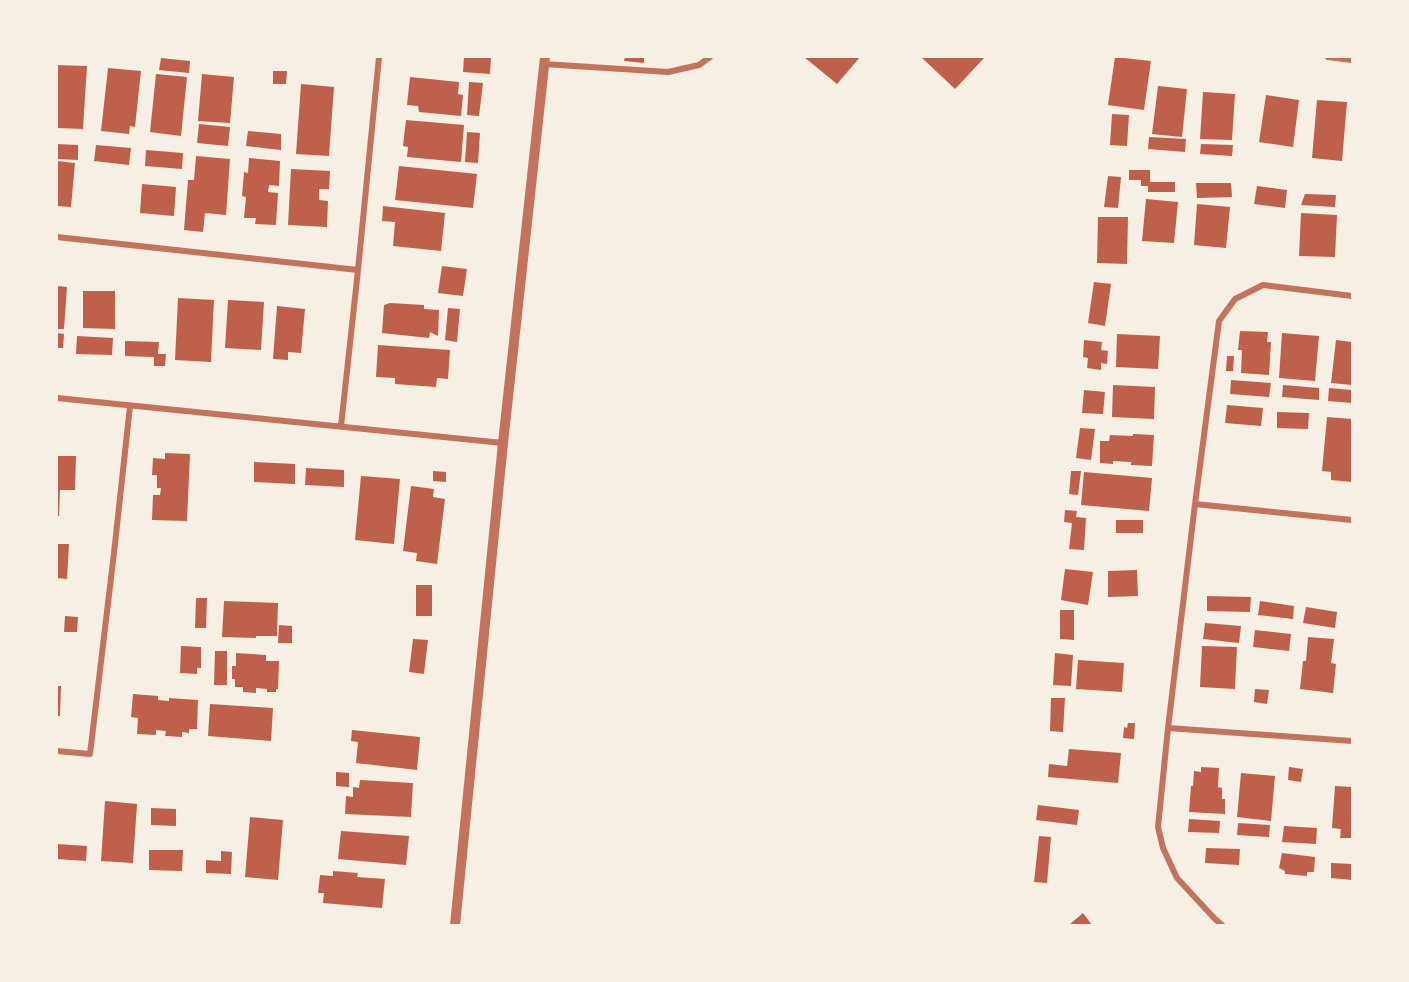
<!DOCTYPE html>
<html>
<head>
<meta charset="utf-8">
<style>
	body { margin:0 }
	#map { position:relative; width:1409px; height:982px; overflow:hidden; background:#f6efe4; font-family:"Space Grotesk",sans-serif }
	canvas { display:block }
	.frame { position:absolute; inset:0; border:58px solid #f6efe4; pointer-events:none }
</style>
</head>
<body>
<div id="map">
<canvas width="1409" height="982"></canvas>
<div class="frame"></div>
</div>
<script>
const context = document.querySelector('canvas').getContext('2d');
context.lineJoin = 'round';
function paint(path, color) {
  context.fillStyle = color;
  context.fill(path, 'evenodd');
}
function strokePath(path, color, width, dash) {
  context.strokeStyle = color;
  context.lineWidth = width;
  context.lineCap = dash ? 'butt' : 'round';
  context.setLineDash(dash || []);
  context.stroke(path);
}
const building = new Path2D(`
	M464 57H491L490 74 463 72Z
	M625 57H644V63L624 61Z
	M804 57H860L837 84Z
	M921 57H985L955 89Z
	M1115 57 1151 61 1144 110 1108 105Z
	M161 58 190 61 189 73 159 70Z
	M57 65 87 66 83 129 57 128Z
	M108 68 141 71 135 127 130 126 129 134 101 131Z
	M273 71H287L286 84H273Z
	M156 74 187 77 181 136 150 132Z
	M202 74 234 77 230 123 198 121Z
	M410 77 459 82 458 94 463 95 461 116 419 112 418 106 407 105Z
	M469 82 483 83 479 116 467 115Z
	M301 84 334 87 329 156 296 154Z
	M1158 86 1187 89 1182 137 1152 134Z
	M1203 92 1235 94 1232 140 1200 139Z
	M1266 95 1299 100 1293 147 1259 142Z
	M1317 100 1347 102 1342 161 1312 158Z
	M1112 114 1129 115 1127 146 1110 145Z
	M406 120 464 125 461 162 407 157 408 147 403 146Z
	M199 124 230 127 228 146 197 143Z
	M248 131 281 134V150L246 146Z
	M467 132 480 133 478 163 465 162Z
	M1149 137 1186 139 1185 152 1148 149Z
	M57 144 78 145V160L57 159Z
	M1201 144 1233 145 1232 156 1200 154Z
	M96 145 131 148 129 165 94 161Z
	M146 150 183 153 182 169 145 166Z
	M196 156 230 159 226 215 205 213 203 232 184 230 188 180H194Z
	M249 158 280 161 279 186 269 185 268 192 278 193 276 225 255 224 256 218H244L246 197 242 196 244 172 248 173Z
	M57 161 75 163 71 207 57 206Z
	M399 166 477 174 473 208 395 200Z
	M291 169 330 171 329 189H319V200L328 201 327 227 288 225Z
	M1129 170H1150V182H1175V192H1148V186H1141V180H1129Z
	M1108 176 1121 177 1118 208 1104 207Z
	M1196 183H1231L1232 197 1197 198Z
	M142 184 176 187 174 216 140 213Z
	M1257 186 1287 190 1285 208 1254 204Z
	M1305 194 1336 195 1335 207 1301 205Z
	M1146 199 1178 202 1174 243 1142 241Z
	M1197 204 1230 207 1226 248 1194 245Z
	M383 206 445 213 441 251 393 246 395 222 382 221Z
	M1301 213 1337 215 1335 257 1299 256Z
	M1098 217H1128L1127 264 1097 263Z
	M442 266 467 269 463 296 438 293Z
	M1094 282 1111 284 1105 326 1088 323Z
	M57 286 67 287 64 329H57Z
	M83 291H115V329L83 328Z
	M178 298 214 300 211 362 175 360Z
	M228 300 264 302 261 350 225 348Z
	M390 303 424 305V309L439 310 438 336 430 332 429 338 382 333 384 305Z
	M277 306 305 309 301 353 288 352V360L273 359Z
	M448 308 460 309 457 342 445 340Z
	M1240 331 1268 332 1267 342H1271L1269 375 1241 373 1242 350H1238Z
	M57 333 64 334 63 348H57Z
	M1282 333 1319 336 1315 381 1279 378Z
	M1117 334 1160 336 1158 369 1116 367Z
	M77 336 113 338 112 355 76 354Z
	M1084 340 1102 342 1101 350 1108 351 1107 364 1101 363V370L1087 368 1088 358 1083 357Z
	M1336 340 1352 342V385L1331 383Z
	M125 341 159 342 158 354H166L165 366H154V357L125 356Z
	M378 345 450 350 448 379 437 378 436 387 395 384V378L376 377Z
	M1227 356H1234L1233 371H1226Z
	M1231 380 1271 383 1269 397 1230 394Z
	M1113 385 1155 387 1154 419 1112 417Z
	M1283 385 1319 388V400L1282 397Z
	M1329 388 1352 390V403L1328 401Z
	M1084 390 1105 392 1103 414 1082 413Z
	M1227 405 1263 408 1261 426 1225 423Z
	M1277 412 1309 413 1308 429 1277 428Z
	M1327 417 1352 419V482L1331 480V472L1322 471Z
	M1080 428 1095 429 1091 460 1076 458Z
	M1133 434 1154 435 1152 466 1131 465V462L1113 461V464L1100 463V441H1109L1110 435 1133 436Z
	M165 453 190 454 187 521 152 520 153 495H160L161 488H157V475H152L153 458 165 459Z
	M57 456H76L75 490H60L59 516H57Z
	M254 462 295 464V484L254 482Z
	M306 468 344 470V487L305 485Z
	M433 471 446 472V482L433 481Z
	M1071 471H1081L1078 495 1069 494Z
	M1084 472 1152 478 1149 511 1081 505Z
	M361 476 400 479 394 544 355 540Z
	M411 486 434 489 433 497 445 499 437 564 416 561 417 553 403 551Z
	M1065 510 1077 511 1076 517 1086 518 1084 550 1069 549 1072 523 1064 522Z
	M1116 520H1143V533H1116Z
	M57 544H69L67 579 57 578Z
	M1065 569 1093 572 1088 605 1061 600Z
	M1137 570 1138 596 1108 597V571Z
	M416 585H432V616H416Z
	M1207 596 1251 597 1250 612 1207 611Z
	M196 598H207L206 628H195Z
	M224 601 278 603 277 636H256V638L222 637Z
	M1260 601 1294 606 1293 619 1258 615Z
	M1306 607 1337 612 1335 628 1303 623Z
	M1060 610H1074V640L1060 639Z
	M65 616 78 617 77 632H64Z
	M1205 623 1241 626 1239 643 1203 639Z
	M279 625 292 626V643H278Z
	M1255 630 1291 634 1289 651 1253 647Z
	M1308 637 1334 639 1331 663 1336 664 1333 693 1300 689 1303 661H1306Z
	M413 639 428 640 424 674 409 672Z
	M181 646 201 647V668H197V674L180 673Z
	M1202 646 1237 647 1235 689 1200 687Z
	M215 651H227V685H214Z
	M236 653 266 655V661H279L278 689H276V692H267V689L256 688V693L243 692V687H235V679H232V666H236Z
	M1055 653 1073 655 1071 686 1053 685Z
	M1078 660 1124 663 1122 692 1076 689Z
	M57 686H61L60 716H57Z
	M1255 689 1269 690 1267 704 1254 702Z
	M133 694 158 696V700L169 701V698L198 700 197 729H189V733L182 732V737L165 736 166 731 156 730V735L137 734 138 718 131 717Z
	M1051 698H1065L1063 732 1050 731Z
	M210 704 273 708 271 741 208 736Z
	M1128 723H1135L1134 739 1123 738 1124 727 1127 728Z
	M352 730 420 737 417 770 356 763 358 742 351 741Z
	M1069 749 1121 753 1118 783 1048 777 1049 764 1067 766Z
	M1201 767 1219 768 1218 787 1222 788V799H1225V814L1189 812 1191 786H1193L1194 771 1201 772Z
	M1289 767 1303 769 1301 782 1288 780Z
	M336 772 349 773V787L336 786Z
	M1241 773 1275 776 1271 821 1237 817Z
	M360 780 413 783 411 817 345 814 346 796 353 797V787L359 788Z
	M1335 786 1352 787V838H1340L1341 829 1332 828Z
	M105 801 137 804 133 863 101 861Z
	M1038 805 1079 810 1077 825 1036 820Z
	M151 808 176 809V826L151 825Z
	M250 817 283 820 278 880 245 877Z
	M1189 819 1220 821 1219 833 1188 832Z
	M1238 823 1270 825 1269 837 1237 835Z
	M1284 826 1317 828 1316 844 1282 842Z
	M341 831 409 836 406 865 338 859Z
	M1039 836 1051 837 1047 883 1034 882Z
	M57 844 87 846 86 861 57 859Z
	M1206 848 1240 849 1239 865 1205 863Z
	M149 850H183L182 871 149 870Z
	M221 851 232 852 231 874 206 873V860L221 861Z
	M1282 853 1315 857 1314 872H1307V876L1285 874V871L1279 868Z
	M1331 863 1352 864V880L1331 878Z
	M333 871 358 873 357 877 385 879 382 908 323 903 324 893H318L320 875 333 876Z
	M1083 913 1092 925H1069Z`);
const minor = new Path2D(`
	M1328 57 1352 60
	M544 64 668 72 699 65 710 57
	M57 237 358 270
	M57 398 503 443
	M341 426 358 270 379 57
	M1195 504 1352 520
	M1168 728 1352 741
	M57 751 90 754 114 553 130 406
	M1222 925 1215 919 1177 878 1163 848 1158 827 1168 728 1195 504 1219 321 1235 299 1263 285 1352 296`);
const tertiary = new Path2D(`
	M455 925 503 443 545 57`);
paint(building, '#bf614a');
strokePath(minor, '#c5725c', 6);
strokePath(tertiary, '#c5725c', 10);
</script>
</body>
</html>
